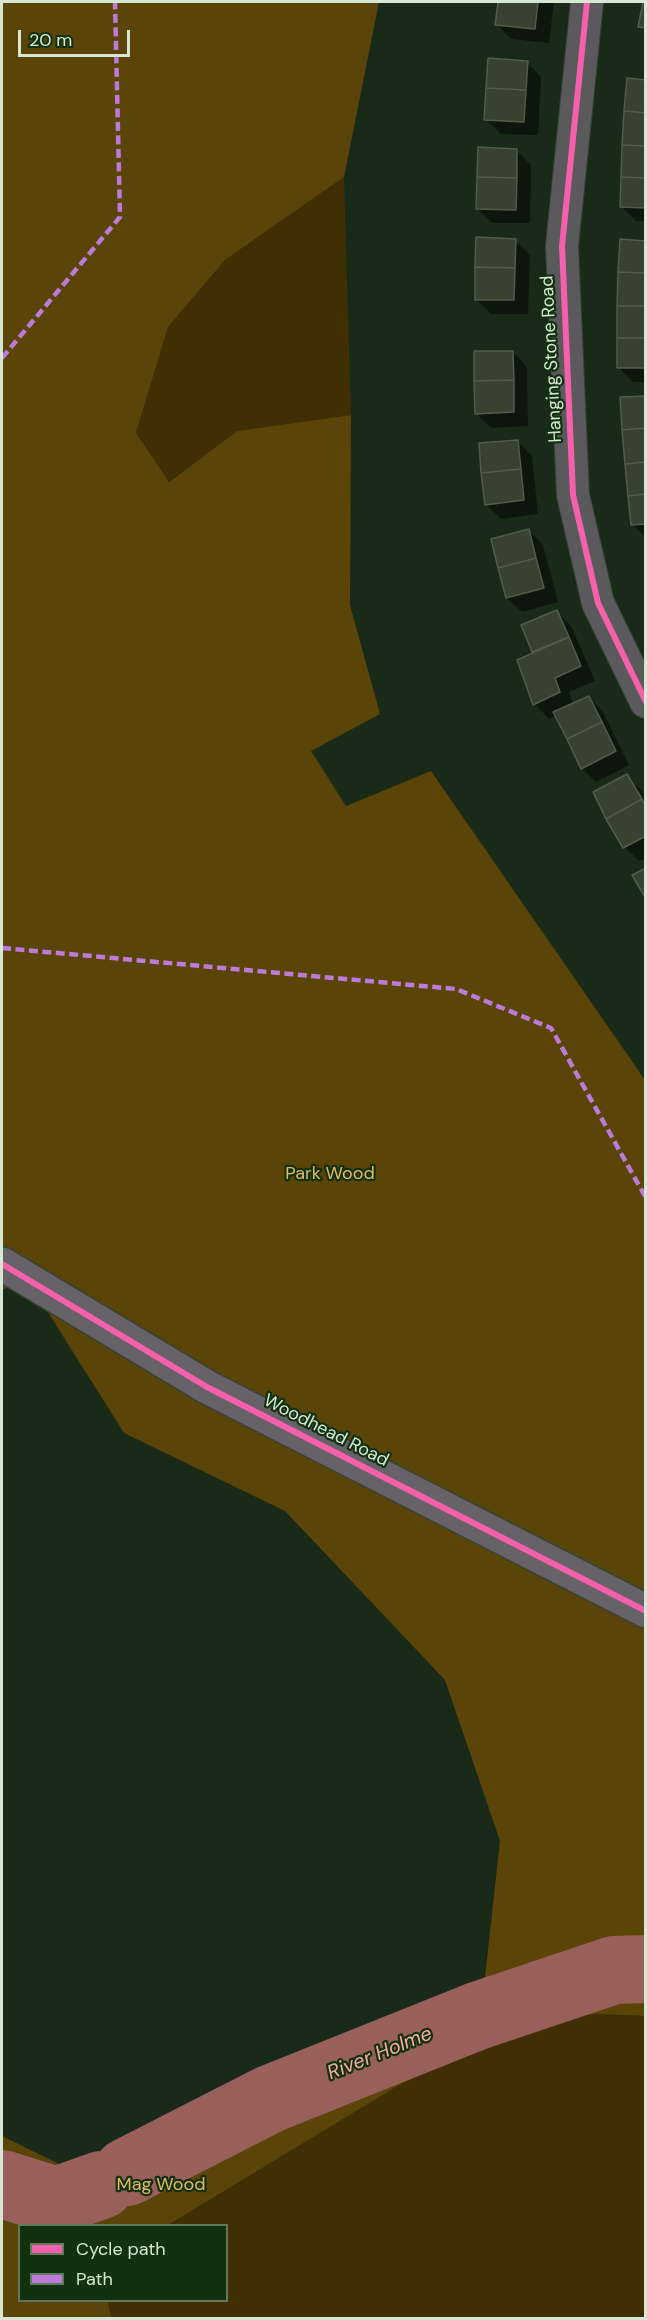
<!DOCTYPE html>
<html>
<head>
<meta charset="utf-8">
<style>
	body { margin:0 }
	#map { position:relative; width:647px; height:2320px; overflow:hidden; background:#192a18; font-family:"DM Sans",sans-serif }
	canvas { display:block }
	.frame { position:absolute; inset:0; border:3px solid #d6e8d4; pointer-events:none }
	.legend { position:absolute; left:18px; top:2224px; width:210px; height:78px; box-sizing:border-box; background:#133111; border:2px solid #617a5f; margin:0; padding:8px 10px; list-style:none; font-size:18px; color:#d6e8d4 }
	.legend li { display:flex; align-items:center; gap:12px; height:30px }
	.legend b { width:30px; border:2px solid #617a5f }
	.scale { position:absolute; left:18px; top:30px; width:112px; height:27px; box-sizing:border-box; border:3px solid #d6e8d4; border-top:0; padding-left:8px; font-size:18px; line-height:21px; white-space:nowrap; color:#d6e8d4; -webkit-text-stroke:4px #133111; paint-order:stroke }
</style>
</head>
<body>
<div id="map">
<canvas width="647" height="2320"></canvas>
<div class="frame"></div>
<ul class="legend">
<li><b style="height:8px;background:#f560ab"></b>Cycle path</li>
<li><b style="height:8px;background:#bd7bd9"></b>Path</li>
</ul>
<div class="scale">20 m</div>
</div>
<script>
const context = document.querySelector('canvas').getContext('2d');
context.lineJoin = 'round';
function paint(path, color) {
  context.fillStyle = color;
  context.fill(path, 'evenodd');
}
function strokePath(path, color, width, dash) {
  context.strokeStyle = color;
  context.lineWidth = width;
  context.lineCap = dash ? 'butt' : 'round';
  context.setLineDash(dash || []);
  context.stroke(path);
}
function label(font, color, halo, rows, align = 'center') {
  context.font = font + ' "DM Sans",sans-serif';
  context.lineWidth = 4.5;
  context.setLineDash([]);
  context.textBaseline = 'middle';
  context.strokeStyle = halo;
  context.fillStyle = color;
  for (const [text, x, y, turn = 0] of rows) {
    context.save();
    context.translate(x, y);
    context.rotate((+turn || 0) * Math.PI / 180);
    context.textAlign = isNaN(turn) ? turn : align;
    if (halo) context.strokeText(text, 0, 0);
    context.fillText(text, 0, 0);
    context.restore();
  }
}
const green = new Path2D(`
	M344 177 351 415 237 431 168 482 136 433 168 327 225 260Z
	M599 2014 645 2016V2318H111L108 2301 226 2300V2226L168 2225 505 2021Z`);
const forest = new Path2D(`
	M2 2H379L344 177 225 260 168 327 136 433 169 482 237 431 351 415 350 605 380 714 311 751 346 806 431 771 645 1080V2016L599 2014 505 2021 168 2225 20 2226V2300L108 2301 111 2318H2V2136L90 2179 485 1977 500 1841 445 1680 285 1511 124 1433 27 1279 2 1290Z`);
const shadow = new Path2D(`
	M500 2H554L549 43 511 39 497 25Z
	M527 62 541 77 538 135 501 134 486 120Z
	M646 82V221H636L621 206Z
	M516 150 531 165 530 223H492L478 209Z
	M515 240 530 255 528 314H491L476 299Z
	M646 242V382H633L619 368Z
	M513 352 527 367 528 426 491 428 476 413Z
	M646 397V537L633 525Z
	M517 441 532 456 538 514 501 519 486 504Z
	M529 531 543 545 558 602 522 612 507 598 493 540Z
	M557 612 571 626 595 681 569 692 573 705 589 697 603 712 629 765 596 782 582 768 556 715 549 719 535 704 519 661 534 653 523 626Z
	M627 776 641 790 646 798V858L639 861 625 847Z`);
const river = new Path2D(`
	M127 2172 270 2099 477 2016 614 1970 646 1969
	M2 2184 56 2201 101 2185`);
const building = new Path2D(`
	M498 2H538L535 29 495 25Z
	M643 2H646V28L638 27Z
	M488 58 528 61 526 90 486 88Z
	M627 78 646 80V113L624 111Z
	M486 88 526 90 524 122 484 120Z
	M624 111 646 113V146L622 145Z
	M622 145 646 146V178L621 177Z
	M478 147 517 149V178L477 177Z
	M477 177 517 178 516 210 476 209Z
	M621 177 646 178V208L620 207Z
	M476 237 516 239 515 268 475 267Z
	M620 239 646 241V273L618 272Z
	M475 267 515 268 514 300H475Z
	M618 272 646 273V306H617Z
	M617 306H646V338H617Z
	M617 338H646V368H617Z
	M474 351H513L514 380 474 381Z
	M514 380V412L475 414 474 381Z
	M646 396V428L622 430 620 397Z
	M646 428V462L625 464 622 430Z
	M518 440 521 469 481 473 479 443Z
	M646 462V494L628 496 625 464Z
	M521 469 524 500 485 505 481 473Z
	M646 494V524L631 525 628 496Z
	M529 529 536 558 498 568 491 539Z
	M536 558 544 588 506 598 498 568Z
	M557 610 569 637 532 652 521 625Z
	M569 637 581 666 555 678 560 692 533 705 517 660Z
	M589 696 602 722 567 739 553 712Z
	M602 722 616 751 581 769 567 739Z
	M627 774 642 799 606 819 593 792Z
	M642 799 646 807V836L623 848 606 819Z
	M646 868V899L632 875Z`);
const minor = new Path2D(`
	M587 2 562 246 573 495 598 603 646 702`);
const primary = new Path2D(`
	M2 1264 207 1387 646 1611`);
const quiet = new Path2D(`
	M2 358 120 217 115 2
	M2 948 456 989 551 1028 646 1198`);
const cycleway = new Path2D(`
	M587 2 562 246 573 495 598 603 646 702
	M2 1264 207 1387 646 1611`);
const streetNames = [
	["Hanging Stone Road",552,359,-93],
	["Woodhead Road",326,1431,27]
];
const parkNames = [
	["Park Wood",330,1174],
	["Mag Wood",161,2185]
];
const waterNames = [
	["River Holme",380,2054,-22]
];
paint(green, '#402f03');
paint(forest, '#5a4407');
paint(shadow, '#0007');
strokePath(river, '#99605b', 68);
paint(building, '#374231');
strokePath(building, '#525c4b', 1.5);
strokePath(minor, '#354334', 34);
strokePath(primary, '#354334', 36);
strokePath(minor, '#5a5a5c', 32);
strokePath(primary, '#676268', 33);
strokePath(quiet, '#bd7bd9', 4.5, [9, 4.5]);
strokePath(cycleway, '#f560ab', 6);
label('18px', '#d6e8d4', '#133111', streetNames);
label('18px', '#e5b964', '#133111', parkNames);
label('italic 20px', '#faaca8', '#133111', waterNames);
</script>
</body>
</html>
